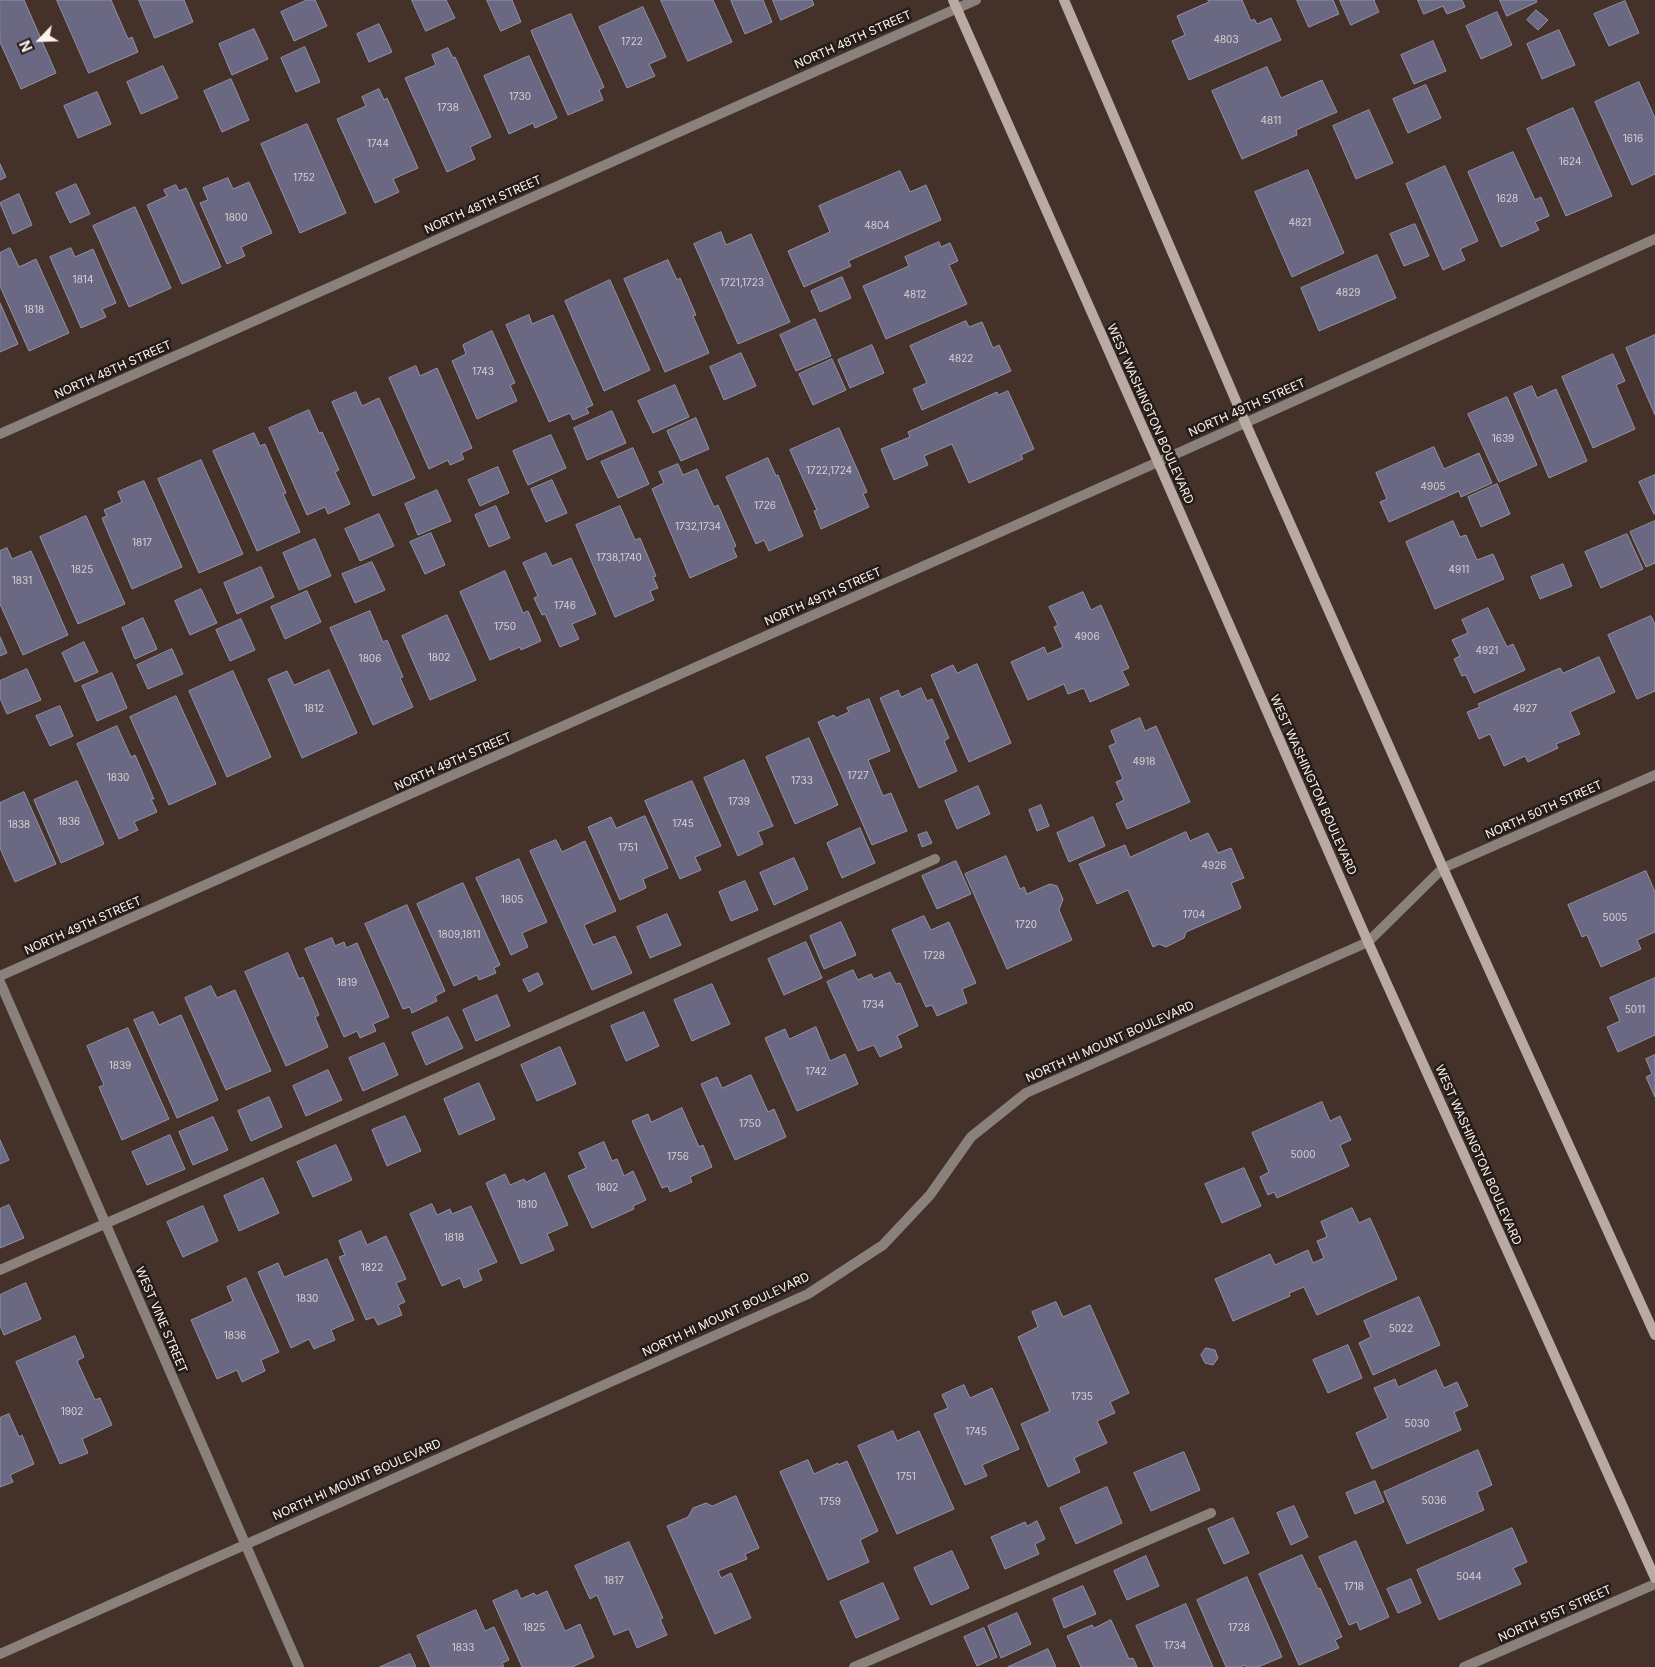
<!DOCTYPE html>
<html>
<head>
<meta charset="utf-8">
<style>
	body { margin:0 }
	#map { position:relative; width:1655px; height:1667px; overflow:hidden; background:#44322a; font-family:Inter,sans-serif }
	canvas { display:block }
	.north { position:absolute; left:15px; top:15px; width:50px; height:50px; -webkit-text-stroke:4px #241c18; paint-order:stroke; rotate:246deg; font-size:14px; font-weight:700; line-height:20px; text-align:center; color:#fdf2ec }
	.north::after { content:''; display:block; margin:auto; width:18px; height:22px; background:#fdf2ec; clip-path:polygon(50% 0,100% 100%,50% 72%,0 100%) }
</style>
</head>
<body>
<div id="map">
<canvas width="1655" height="1667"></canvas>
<div class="north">N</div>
</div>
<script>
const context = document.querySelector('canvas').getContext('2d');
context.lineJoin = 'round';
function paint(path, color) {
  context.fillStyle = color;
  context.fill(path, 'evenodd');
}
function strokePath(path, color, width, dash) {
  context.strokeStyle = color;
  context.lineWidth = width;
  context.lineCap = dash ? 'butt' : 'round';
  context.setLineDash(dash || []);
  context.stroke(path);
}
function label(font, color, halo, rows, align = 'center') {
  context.font = font + ' Inter,sans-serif';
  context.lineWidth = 5;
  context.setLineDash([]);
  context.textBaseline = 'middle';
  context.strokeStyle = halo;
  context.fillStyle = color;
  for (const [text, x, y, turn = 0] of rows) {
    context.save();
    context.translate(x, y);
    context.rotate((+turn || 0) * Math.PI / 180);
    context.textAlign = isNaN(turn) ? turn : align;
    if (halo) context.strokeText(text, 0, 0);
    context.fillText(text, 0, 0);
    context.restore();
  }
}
const building = new Path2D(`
	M0 0H24L56 73 21 89 0 42Z
	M57 0H111L128 39 132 37 138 52 89 73Z
	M139 0H184L193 22 155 38Z
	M307 0H315L327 26 294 41 281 12Z
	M412 0H446L455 18 426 31Z
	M487 0H512L521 22 501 31Z
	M661 0H713L732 42 688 61Z
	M734 0H763L772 22 745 34 731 1Z
	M773 0H812L814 5 781 20Z
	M1208 0H1242L1251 21 1254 19 1257 24 1271 18 1281 40 1189 80 1172 41 1185 35 1177 16 1209 2Z
	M1297 0H1333L1339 14 1309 27Z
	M1340 0H1375L1374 1 1379 12 1351 25Z
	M1418 0H1462L1465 7 1447 14 1443 6 1424 14Z
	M1500 0H1536L1537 2 1507 16Z
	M1625 1 1639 33 1609 46 1594 14Z
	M643 7 666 57 649 64 655 76 627 88 599 27Z
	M1536 10 1548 20 1538 30 1527 20Z
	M1497 12 1512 45 1481 59 1466 26Z
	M571 14 604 87 599 90 603 100 568 115 531 31Z
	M379 24 392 52 369 62 357 34Z
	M254 29 268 59 232 75 219 44Z
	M1559 30 1575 65 1542 79 1527 44Z
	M1433 41 1446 71 1414 84 1401 55Z
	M305 47 320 82 296 92 281 58Z
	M448 48 453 58 455 57 491 137 470 147 475 159 447 172 405 78 436 65 432 55Z
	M529 56 557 118 535 128 533 123 509 134 484 76Z
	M163 66 178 98 141 114 127 82Z
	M1267 67 1281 98 1322 80 1337 112 1296 130 1297 135 1242 159 1212 91Z
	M231 79 249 120 222 132 204 91Z
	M1639 82 1655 118V174L1632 185 1595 102Z
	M1426 85 1441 118 1408 133 1393 99Z
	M379 89 384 100 387 98 418 168 393 179 399 192 375 203 337 119 366 106 362 97Z
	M97 92 111 124 78 138 64 106Z
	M1573 108 1612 196 1566 216 1527 129Z
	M1369 110 1393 163 1356 179 1333 126Z
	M307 124 346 213 300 233 261 144Z
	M1513 152 1535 200 1541 197 1549 216 1535 222 1539 230 1501 247 1468 172Z
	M0 164 6 177 0 180Z
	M1445 166 1478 241 1460 249 1465 260 1443 270 1406 184Z
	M1308 170 1344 253 1292 277 1255 192Z
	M900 171 910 192 926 185 941 220 848 261 851 266 804 287 788 251 830 232 819 206Z
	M228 178 233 189 249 182 272 233 241 247 245 256 227 264 200 203 208 200 203 188Z
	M76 184 90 214 70 223 56 193Z
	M176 185 179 191 186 188 221 267 182 284 147 205 167 196 164 190Z
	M19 194 32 225 13 234 0 203Z
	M135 207 171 288 129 307 93 226Z
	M1415 224 1429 256 1404 266 1390 234Z
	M721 232 726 245 751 234 790 322 738 344 694 244Z
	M939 242 941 247 950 243 958 261 949 265 967 304 886 339 863 286 909 266 905 257Z
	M10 248 19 267 36 259 69 333 29 351 0 286V253Z
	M71 248 75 257 93 249 116 303 102 309 106 317 81 328 50 257Z
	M1377 255 1396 298 1319 331 1301 288Z
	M668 260 677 280 680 278 696 315 693 316 709 353 665 372 624 279Z
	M842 277 851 298 820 312 811 291Z
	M610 280 650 370 604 391 565 301Z
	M0 303 18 344 0 352Z
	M529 315 532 324 553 315 593 405 586 408 589 413 573 420 570 413 549 422 506 325Z
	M815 319 831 356 796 371 780 335Z
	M966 321 969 327 982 322 993 348 999 345 1011 371 922 410 913 389 927 383 910 346Z
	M492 331 515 383 510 385 517 401 477 419 452 361 466 354 463 345Z
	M1655 335V415L1626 348Z
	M872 345 884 373 850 388 838 360Z
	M741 353 756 386 724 400 710 367Z
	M1613 354 1625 381 1616 385 1635 429 1593 448 1562 377Z
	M832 359 846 390 813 405 799 374Z
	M416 366 420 376 437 368 472 448 461 453 464 459 450 465 448 460 429 469 389 378Z
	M675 385 689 417 653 433 638 401Z
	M1532 386 1537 398 1556 389 1587 461 1549 478 1514 394Z
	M1008 391 1034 449 1021 455 1023 459 969 483 952 444 924 456 928 465 894 480 881 449 910 437 908 432 997 392 998 395Z
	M356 392 362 406 379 398 415 478 373 496 332 402Z
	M1507 397 1537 465 1499 482 1468 414Z
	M309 410 319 433 322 432 339 470 335 472 350 504 328 514 325 507 307 515 269 428Z
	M612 411 626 443 587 460 574 428Z
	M696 418 709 449 681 461 667 431Z
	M839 428 867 492 863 494 869 507 821 529 814 511 817 510 790 450Z
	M254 433 260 446 265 444 286 493 283 494 300 532 257 551 213 451Z
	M551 435 566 468 528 485 513 451Z
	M1434 447 1444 469 1479 453 1492 483 1461 497 1459 491 1389 522 1380 502 1387 499 1376 473Z
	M633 448 649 484 618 498 601 462Z
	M768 458 776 476 778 475 803 536 769 551 764 540 756 544 726 477Z
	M201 460 243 554 199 573 158 479Z
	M678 464 683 475 697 469 714 507 718 505 736 546 733 548 737 557 690 578 652 489 664 483 659 472Z
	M498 467 509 493 480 506 468 480Z
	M1655 475V514H1654L1639 482Z
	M552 480 567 513 546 522 531 489Z
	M144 481 182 567 132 589 102 518 107 516 104 510 122 502 118 492Z
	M1497 484 1510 514 1481 527 1468 497Z
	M437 490 451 521 418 535 405 504Z
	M496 506 510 538 489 547 475 515Z
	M620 506 635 540 640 538 656 576 653 577 658 588 650 591 654 600 615 617 576 525Z
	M379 514 394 546 360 561 345 529Z
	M86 516 125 604 78 624 40 537Z
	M1453 521 1460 537 1466 535 1477 560 1493 554 1504 579 1435 609 1406 542Z
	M1655 521V563L1646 567 1630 532Z
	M431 533 445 565 425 574 410 542Z
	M1627 534 1643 569 1601 588 1585 552Z
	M315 539 331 576 299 590 283 553Z
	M7 548 12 559 31 551 68 635 23 655 0 604V551Z
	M546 553 552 566 571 558 596 614 572 624 579 639 560 647 545 614 542 615 534 598 538 596 523 563Z
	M372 562 385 590 355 603 342 574Z
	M1563 564 1572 586 1540 599 1531 577Z
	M261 567 274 597 237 614 224 583Z
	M505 571 523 613 528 611 541 641 521 650 520 647 490 660 460 592Z
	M201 589 217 623 190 635 175 601Z
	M307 591 321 622 285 639 271 607Z
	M1083 592 1091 610 1101 605 1129 668 1122 671 1129 685 1090 702 1084 688 1068 694 1064 684 1028 700 1011 662 1044 647 1047 654 1063 647 1054 627 1058 625 1049 607Z
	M1488 608 1507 647 1513 644 1525 670 1474 693 1466 675 1462 676 1454 659 1460 656 1452 640 1468 633 1462 620Z
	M370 611 383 642 387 640 403 677 400 678 413 707 373 725 330 628Z
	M447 615 476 680 430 700 402 636Z
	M1651 616 1655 624V691L1637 699 1608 635Z
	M143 618 157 649 135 659 122 628Z
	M241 619 255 650 230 661 216 630Z
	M0 637 7 653 0 656Z
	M84 642 98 672 75 682 62 653Z
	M172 649 183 674 148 689 137 665Z
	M1599 657 1615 692 1570 712 1580 734 1556 744 1558 748 1528 762 1525 756 1504 766 1490 734 1479 739 1467 712 1480 707 1478 704 1560 668 1563 673Z
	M977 664 1011 743 969 762 931 675 953 665 957 673Z
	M27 669 41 700 7 714 0 698V681Z
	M329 670 357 733 302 758 268 679 287 671 294 685Z
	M233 671 271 757 227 777 189 691Z
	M112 673 127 708 97 721 82 686Z
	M921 688 927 701 932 699 949 738 944 741 957 771 919 788 880 698 898 690 901 697Z
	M176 696 216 784 169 805 130 717Z
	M869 699 890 751 868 760 883 796 891 793 907 831 872 845 818 722 834 715 836 718 849 712 847 708Z
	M60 706 73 736 50 746 36 716Z
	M1140 718 1145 731 1156 726 1190 802 1127 829 1116 804 1124 800 1116 782 1123 779 1109 746 1116 743 1111 731Z
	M117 726 131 757 135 755 154 799H151L157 812 134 822 138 830 119 839 77 744Z
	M809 738 838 805 795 824 766 757Z
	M744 760 773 826 758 832 763 844 738 856 704 778Z
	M77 781 104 844 61 863 34 800Z
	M692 781 721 846 695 857 701 870 680 879 645 801Z
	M978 786 990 814 957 829 945 801Z
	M24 792 56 864 15 882 0 848V803Z
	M1041 805 1049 826 1037 831 1029 810Z
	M645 816 668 868 643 879 646 888 620 900 588 827 611 817 616 828Z
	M1093 817 1105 846 1069 862 1057 833Z
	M860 828 875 863 842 878 827 843Z
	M927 832 932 843 922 847 918 835Z
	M1186 832 1190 841 1208 833 1218 853 1231 848 1244 878 1231 883 1241 908 1186 932 1184 938 1166 947 1159 944 1153 947 1128 890 1097 904 1079 864 1125 845 1130 857Z
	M556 840 562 852 585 841 616 911 584 925 593 945 615 936 632 973 592 990 530 851Z
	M1006 856 1020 889 1024 887 1027 894 1050 884 1057 886 1063 899 1059 910 1072 940 1007 969 965 874Z
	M794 858 808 889 774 905 760 873Z
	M519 859 547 922 522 933 528 947 511 955 476 878Z
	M956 861 971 894 937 909 922 876Z
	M1646 871 1655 892V932L1637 940 1641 949 1601 967 1587 935 1582 937 1568 905Z
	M745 881 758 910 731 921 719 892Z
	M463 883 500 965 494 968 496 973 479 980 477 975 454 986 417 904Z
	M407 905 445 991 435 996 437 1001 412 1013 410 1007 403 1009 365 924Z
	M667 914 681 945 650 958 637 927Z
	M924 916 931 930 949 922 976 983 962 989 967 1003 937 1016 932 1005 926 1007 892 930Z
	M841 922 856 955 824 969 810 936Z
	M332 938 335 946 344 942 346 948 357 943 389 1017 373 1024 376 1031 360 1038 357 1031 344 1037 305 949Z
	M806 942 822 978 784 995 768 959Z
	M288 953 299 979 303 977 319 1015 315 1017 328 1047 286 1066 245 972Z
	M853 970 858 980 871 974 874 979 890 972 896 984 900 983 918 1026 897 1036 902 1047 880 1057 874 1045 858 1051 827 982Z
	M538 973 543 984 529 992 523 980Z
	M1655 978V1035L1618 1052 1607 1027 1620 1021 1610 998Z
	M712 984 730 1024 692 1041 674 1000Z
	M211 986 217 998 235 990 271 1071 226 1090 185 998Z
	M497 995 510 1026 476 1041 463 1010Z
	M153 1012 159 1025 181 1015 218 1100 177 1118 134 1020Z
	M644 1012 659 1046 626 1061 611 1026Z
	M448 1017 463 1048 426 1065 412 1033Z
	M816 1027 830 1061 845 1054 858 1084 797 1111 765 1038 785 1029 789 1039Z
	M128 1028 169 1119 122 1140 99 1087 104 1085 87 1046Z
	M384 1043 398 1075 363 1091 349 1058Z
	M560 1047 576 1084 537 1101 521 1065Z
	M1655 1055V1097L1646 1077 1652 1074 1646 1059Z
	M328 1070 342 1100 306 1116 293 1086Z
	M751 1075 768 1112 774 1109 786 1137 735 1160 701 1084 717 1077 722 1088Z
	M479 1083 495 1119 459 1135 444 1099Z
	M269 1097 282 1127 251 1141 238 1111Z
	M1322 1102 1330 1121 1340 1116 1351 1140 1340 1145 1349 1166 1277 1198 1274 1192 1268 1195 1260 1177 1269 1172 1252 1133Z
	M682 1108 699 1147 703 1145 712 1167 690 1177 692 1182 670 1192 668 1186 662 1188 632 1121 648 1114 651 1122Z
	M405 1116 421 1151 387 1166 372 1130Z
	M213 1117 228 1150 193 1165 179 1132Z
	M170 1135 185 1169 147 1185 132 1152Z
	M0 1140 9 1160 0 1164Z
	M604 1142 612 1161 617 1159 624 1176 633 1171 646 1200 633 1206 634 1209 592 1228 568 1176 586 1168 579 1153Z
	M336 1145 352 1180 313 1197 297 1162Z
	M1244 1168 1261 1206 1222 1223 1205 1184Z
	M545 1173 568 1225 547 1234 554 1250 521 1264 486 1183 505 1174 510 1185 524 1179 526 1182Z
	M263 1178 279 1213 239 1231 224 1196Z
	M432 1204 437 1215 450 1209 452 1214 471 1206 497 1262 478 1270 482 1280 464 1288 460 1278 442 1286 410 1214Z
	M9 1205 24 1238 0 1248V1209Z
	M203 1206 218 1241 183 1257 167 1222Z
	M1352 1208 1359 1223 1370 1218 1397 1279 1317 1315 1304 1287 1289 1293 1290 1296 1233 1321 1215 1279 1270 1254 1275 1265 1308 1250 1313 1263 1324 1258 1317 1241 1327 1237 1321 1222Z
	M361 1231 367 1245 386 1236 406 1279 396 1283 405 1302 398 1305 402 1315 378 1325 374 1317 366 1320 339 1257 345 1255 339 1241Z
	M327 1259 354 1320 331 1330 335 1340 314 1349 309 1339 291 1348 258 1272 278 1263 284 1277Z
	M246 1278 279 1352 261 1360 265 1371 242 1382 237 1370 217 1379 191 1320 233 1301 227 1287Z
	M26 1283 41 1319 4 1335 0 1326V1295Z
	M1419 1297 1440 1345 1373 1375 1359 1343 1371 1337 1364 1321Z
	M1056 1302 1063 1317 1090 1305 1129 1393 1110 1402 1115 1413 1097 1421 1107 1443 1074 1458 1080 1472 1048 1487 1021 1424 1050 1411 1018 1337 1038 1327 1032 1312Z
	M75 1336 84 1357 77 1361 95 1400 100 1398 112 1425 82 1439 88 1453 60 1464 16 1362Z
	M1348 1345 1362 1378 1328 1393 1313 1360Z
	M1206 1348 1215 1350 1218 1358 1213 1365 1205 1363 1201 1355Z
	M1436 1370 1444 1388 1457 1382 1468 1406 1454 1412 1461 1430 1372 1469 1356 1433 1388 1418 1374 1388 1395 1379 1398 1387Z
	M964 1385 970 1398 992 1388 1019 1449 982 1465 987 1476 965 1485 934 1414 948 1408 942 1395Z
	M9 1414 19 1437 22 1435 34 1464 10 1475 13 1482 0 1487V1418Z
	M893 1431 897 1441 919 1431 954 1509 897 1534 858 1446Z
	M1478 1450 1492 1485 1477 1492 1484 1510 1407 1544 1384 1492Z
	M1184 1452 1200 1490 1151 1511 1134 1473Z
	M808 1460 814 1474 838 1463V1465L847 1461 878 1531 860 1540 869 1562 828 1580 780 1472Z
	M1375 1481 1384 1502 1355 1514 1346 1493Z
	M1107 1487 1122 1523 1076 1544 1060 1508Z
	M736 1496 759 1548 745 1554 747 1559 718 1571 721 1578 731 1573 751 1618 715 1634 667 1526 688 1517 693 1508 706 1503 712 1506Z
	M1294 1506 1308 1537 1291 1545 1277 1513Z
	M1233 1518 1249 1553 1224 1564 1208 1529Z
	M1037 1521 1045 1539 1035 1544 1039 1554 1005 1569 991 1537 1025 1522 1027 1526Z
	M1512 1528 1527 1562 1513 1568 1521 1584 1439 1620 1417 1570Z
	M1356 1541 1389 1617 1360 1630 1357 1622 1349 1625 1319 1557Z
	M629 1542 663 1618 660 1619 667 1635 637 1648 629 1629 614 1635 597 1595 590 1599 575 1566Z
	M952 1551 969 1588 931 1605 914 1568Z
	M1302 1555 1318 1589 1320 1588 1342 1637 1335 1640 1339 1648 1299 1665 1259 1574Z
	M1146 1556 1159 1586 1127 1600 1114 1571Z
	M1247 1577 1282 1657 1258 1667H1246L1245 1665 1240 1667H1226L1197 1600Z
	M1411 1579 1421 1603 1398 1613 1387 1589Z
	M883 1583 899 1619 856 1638 840 1602Z
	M1083 1586 1096 1614 1064 1628 1053 1599Z
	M517 1590 521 1599 534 1593 536 1596 547 1591 565 1631 580 1624 594 1657 572 1667H522L493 1601Z
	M1186 1604 1213 1667H1154L1136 1626Z
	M476 1610 485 1631 494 1627 509 1660 502 1663 504 1667H431L417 1636Z
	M1017 1613 1031 1644 1001 1658 988 1626Z
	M1111 1620 1129 1659 1133 1658 1137 1667H1081L1067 1636 1092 1625 1094 1628Z
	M984 1628 997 1657 977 1666 964 1637Z
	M1048 1649 1056 1667H1008Z
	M410 1654 416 1667H380Z`);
const lane = new Path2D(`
	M0 1270 935 859
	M854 1667 1211 1513`);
const street = new Path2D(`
	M0 434 976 0
	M0 976 1158 462 1655 239
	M0 982 299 1667
	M0 1654 808 1294 883 1245 930 1195 971 1137 1026 1093 1368 942 1443 868 1655 775
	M1464 1667 1655 1584`);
const secondary = new Path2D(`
	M953 0 1158 462 1368 942 1655 1578
	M1064 0 1245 422 1443 868 1655 1335`);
const numberNames = [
	["4803",1226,40],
	["1722",632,42],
	["1730",520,97],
	["1738",448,108],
	["4811",1271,121],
	["1616",1633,139],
	["1744",378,144],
	["1624",1570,162],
	["1752",304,178],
	["1628",1507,199],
	["1800",236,218],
	["4821",1300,223],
	["4804",877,226],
	["1814",83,280],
	["1721,1723",742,283],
	["4829",1348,293],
	["4812",915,295],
	["1818",34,310],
	["4822",961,359],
	["1743",483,372],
	["1639",1503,439],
	["1722,1724",829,471],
	["4905",1433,487],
	["1726",765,506],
	["1732,1734",698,527],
	["1817",142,543],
	["1738,1740",619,558],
	["1825",82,570],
	["4911",1459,570],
	["1831",22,581],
	["1746",565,606],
	["1750",505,627],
	["4906",1087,637],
	["4921",1487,651],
	["1802",439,658],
	["1806",370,659],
	["1812",314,709],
	["4927",1525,709],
	["4918",1144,762],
	["1727",858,776],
	["1830",118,778],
	["1733",802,781],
	["1739",739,802],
	["1836",69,822],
	["1745",683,824],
	["1838",19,825],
	["1751",628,848],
	["4926",1214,866],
	["1805",512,900],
	["1704",1194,915],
	["5005",1615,918],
	["1720",1026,925],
	["1809,1811",459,935],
	["1728",934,956],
	["1819",347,983],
	["1734",873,1005],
	["5011",1635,1010],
	["1839",120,1066],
	["1742",816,1072],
	["1750",750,1124],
	["5000",1303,1155],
	["1756",678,1157],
	["1802",607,1188],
	["1810",527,1205],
	["1818",454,1238],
	["1822",372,1268],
	["1830",307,1299],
	["5022",1401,1329],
	["1836",235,1336],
	["1735",1082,1397],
	["1902",72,1412],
	["5030",1417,1424],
	["1745",976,1432],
	["1751",906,1477],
	["5036",1434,1501],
	["1759",830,1502],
	["5044",1469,1577],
	["1817",614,1581],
	["1718",1354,1587],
	["1825",534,1628],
	["1728",1239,1628],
	["1734",1175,1646],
	["1833",463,1648]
];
const streetNames = [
	["NORTH 48TH STREET",853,40,-24],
	["NORTH 48TH STREET",483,205,-24],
	["NORTH 48TH STREET",113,370,-24],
	["NORTH 49TH STREET",1247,408,-24],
	["WEST WASHINGTON BOULEVARD",1150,414,66],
	["NORTH 49TH STREET",823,597,-24],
	["NORTH 49TH STREET",453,762,-24],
	["WEST WASHINGTON BOULEVARD",1313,785,66],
	["NORTH 50TH STREET",1544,810,-24],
	["NORTH 49TH STREET",83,926,-24],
	["NORTH HI MOUNT BOULEVARD",1110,1042,-24],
	["WEST WASHINGTON BOULEVARD",1478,1155,66],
	["NORTH HI MOUNT BOULEVARD",726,1315,-25],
	["WEST VINE STREET",161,1320,67],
	["NORTH HI MOUNT BOULEVARD",357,1480,-24],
	["NORTH 51ST STREET",1555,1614,-24]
];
paint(building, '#6b6884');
strokePath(building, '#9392a5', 1);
strokePath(lane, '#8a807c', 10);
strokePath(street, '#8a807c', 10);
strokePath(secondary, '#b9aaa3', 10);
label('10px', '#d8d0d2', null, numberNames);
label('12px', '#fdf2ec', '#241c18', streetNames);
</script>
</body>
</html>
